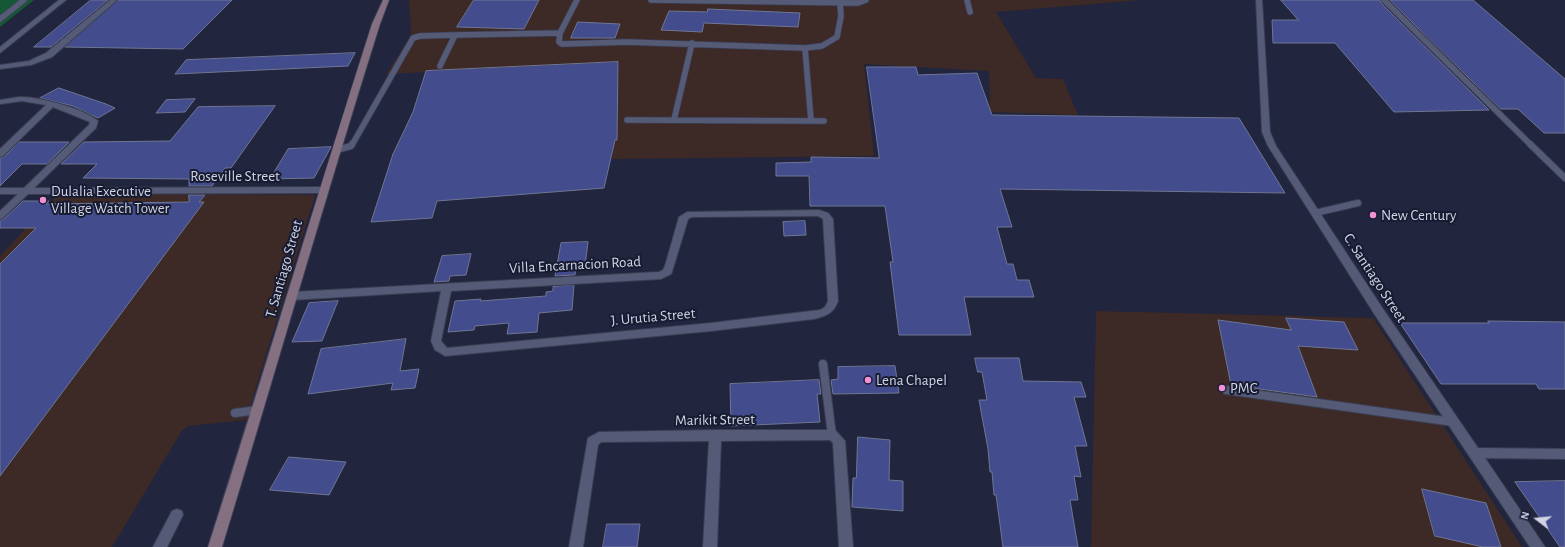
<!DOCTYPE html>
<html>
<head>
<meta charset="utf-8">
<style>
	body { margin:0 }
	#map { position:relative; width:1565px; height:547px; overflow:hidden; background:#21253e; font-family:"Alegreya Sans",sans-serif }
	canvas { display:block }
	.north { position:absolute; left:1517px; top:499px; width:40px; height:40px; -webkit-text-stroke:3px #181c33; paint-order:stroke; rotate:286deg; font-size:11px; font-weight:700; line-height:16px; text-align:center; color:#d0d4e4 }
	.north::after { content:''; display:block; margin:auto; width:14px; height:18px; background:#d0d4e4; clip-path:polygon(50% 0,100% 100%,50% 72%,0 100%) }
</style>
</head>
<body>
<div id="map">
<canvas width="1565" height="547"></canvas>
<div class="north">N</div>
</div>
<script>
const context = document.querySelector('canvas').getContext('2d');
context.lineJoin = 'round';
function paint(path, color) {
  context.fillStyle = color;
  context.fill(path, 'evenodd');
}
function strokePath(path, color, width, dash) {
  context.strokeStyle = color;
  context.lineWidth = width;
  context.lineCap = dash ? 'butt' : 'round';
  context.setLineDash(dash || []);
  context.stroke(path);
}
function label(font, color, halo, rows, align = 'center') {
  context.font = font + ' "Alegreya Sans",sans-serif';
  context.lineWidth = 4;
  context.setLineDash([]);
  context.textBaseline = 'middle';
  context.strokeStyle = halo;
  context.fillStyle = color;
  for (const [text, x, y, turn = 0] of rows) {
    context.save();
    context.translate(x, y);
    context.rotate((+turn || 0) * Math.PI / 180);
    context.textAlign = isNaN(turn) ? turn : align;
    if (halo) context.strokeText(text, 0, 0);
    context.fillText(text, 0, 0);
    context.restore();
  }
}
const industrial = new Path2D(`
	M409 0H1141L996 12 1036 78 1063 79 1078 115 990 112 989 71 864 64 874 156 612 159 619 63 386 74 411 36Z
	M58 194 315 195 246 420 188 426 181 432 112 547H0V256Z
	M1096 311 1373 318 1522 547H1091Z`);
const green = new Path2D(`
	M0 0H34L0 27Z`);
const building = new Path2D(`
	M91 0H108L51 47H34Z
	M118 0H232L183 49 65 47Z
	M474 0H539L524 29 457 27Z
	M1281 0H1380L1381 3 1489 110 1394 112 1335 43H1273L1272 20H1298Z
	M1390 0H1473L1565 79V133H1544L1518 109H1501Z
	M708 9 800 13 798 27 704 23 702 32 661 30 669 11 707 12Z
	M578 22 620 24 615 38H571Z
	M355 53 348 66 175 74 186 60Z
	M618 62 617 140H615L604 188 437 201 432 218 371 222 393 154 413 112 426 71Z
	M867 67H916L918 75 977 73 992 115 1239 118 1285 193 1000 189 1012 227H997L1007 264H1013L1017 280H1029L1034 297H964L971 335H899L890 262H893L885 206H810L809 176H776V163L811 162V157L879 158Z
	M59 88 106 104 115 108 98 118 73 106 40 98Z
	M195 99 185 112 156 113 166 100Z
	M275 106 231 168H225L212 186H189V179L83 178 97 164H61L84 142 170 141 198 107Z
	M19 142H69L47 164H22L0 186V158L4 157Z
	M331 147 314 178 270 179 288 149Z
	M189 195H205L199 202H204L0 476V264L36 228H0V220L4 219 23 201H49L46 204 189 202Z
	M805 221 806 235 784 236 783 222Z
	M588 242 585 266 576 267 575 275 555 276 561 243Z
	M471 254 466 275 450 276 449 281 434 282 442 256Z
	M574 285 572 310 539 313 537 332 507 334 509 323 475 326 474 330 448 332 455 301 481 299 480 301 546 296V292L553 291V287Z
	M338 301 322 341 292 342 309 303Z
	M1286 318 1344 322 1358 350 1298 346 1317 397 1231 385 1218 320 1291 330Z
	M1488 321 1565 322V389H1539L1536 384H1441L1400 323H1489Z
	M406 339 400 371 419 369 415 388 391 390 393 383 308 394 321 349Z
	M975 358H1019L1023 381 1081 382 1086 397H1074L1087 446H1075L1081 477 1074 476 1078 500H1070L1078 547H1003L996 495H994L992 472H990L988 449 979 400H987L982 372H978Z
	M895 366 899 393 833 394 831 380 838 379V367Z
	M819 380 821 394H817L820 422 731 426 730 384Z
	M858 437 890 440 889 480 903 481V511L852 507 853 478H856Z
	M289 457 346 462 329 495 270 490Z
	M1565 481V547H1560L1515 482Z
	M1422 489 1486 503 1501 547H1483L1435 536Z
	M607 524H640L637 547H603Z`);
const serviceFar2 = new Path2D(`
	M651 0 858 3 866 0
	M967 0 970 12
	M1384 0 1531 145
	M0 19 24 0
	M560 33 577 0
	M805 48 811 121
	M440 66 455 35 560 33 559 42 562 44 626 42 805 48 822 46 837 37 841 16 840 3
	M627 120 824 121
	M674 120 692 43
	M352 145 413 38 420 36 455 35`);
const serviceFar1 = new Path2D(`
	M1530 144 1565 178
	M337 150 351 146 352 144
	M1315 213 1358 203`);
const service = new Path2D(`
	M823 364 832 435
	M1226 390 1453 422
	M235 413 258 410`);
const minor = new Path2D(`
	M59 0H66L0 53V47Z
	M110 0H117L52 57 31 65 0 69V65L29 61 46 53Z
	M1256 0H1262L1270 132 1276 146 1383 309 1478 448 1565 449V459L1485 458 1545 547H1530L1375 315 1268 146 1262 132Z
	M19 97C37 96 86 109 98 121L96 128 34 188 323 187 328 190 323 193 28 194 3 218 0 219V211L18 194H0V188H24L89 125 90 122 53 107 3 156 0 157V149L46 105 22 101 0 104V100Z
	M819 210 828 213 833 219 838 301C834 313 826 316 814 319L711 331 445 356 435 350 431 341 441 291 292 300 288 299 287 296 288 293 292 292 659 272 663 270 665 266 679 217 687 212ZM818 216 823 219 828 301 825 307 820 310 711 323 447 348 441 341 451 291 661 279 671 274 672 272 688 219 692 217Z
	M715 430H832L836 431 845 441 853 547H839L833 443 830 440 721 441 717 547H703L709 441 601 442 598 445 583 547H569L588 438 599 432Z
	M177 509 182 511 183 515 167 547H153L172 511Z`);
const secondary = new Path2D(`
	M383 0H389L380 24C325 198 275 373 222 547H208C264 373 316 198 372 24Z`);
const markers = [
	[43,200,4,"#f391d5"],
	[1373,215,4,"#f391d5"],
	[868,380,4,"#f391d5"],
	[1222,388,4,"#f391d5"]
];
const streetNames = [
	["Roseville Street",235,176],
	["Villa Encarnacion Road",575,265,-3],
	["T. Santiago Street",284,269,-74],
	["C. Santiago Street",1375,278,57],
	["J. Urutia Street",653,317,-5],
	["Marikit Street",715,420,-1]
];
const poiNames = [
	["Dulalia Executive",51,191],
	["Village Watch Tower",51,208],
	["New Century",1381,215],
	["Lena Chapel",876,380],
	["PMC",1230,388]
];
paint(industrial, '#3d2926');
paint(green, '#155934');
paint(building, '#434c8c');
strokePath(building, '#6f7693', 1);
strokePath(serviceFar2, '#3a3e52', 7);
strokePath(serviceFar1, '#3a3e52', 8);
strokePath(service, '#3a3e52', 10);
strokePath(minor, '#3a3e52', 2);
strokePath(secondary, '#3a3e52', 2);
strokePath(serviceFar2, '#555b77', 5.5);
strokePath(serviceFar1, '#555b77', 6);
strokePath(service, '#555b77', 8);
paint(minor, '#555b77');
paint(secondary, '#847081');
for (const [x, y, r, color] of markers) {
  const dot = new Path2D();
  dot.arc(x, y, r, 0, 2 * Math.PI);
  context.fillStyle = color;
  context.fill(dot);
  strokePath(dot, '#181c33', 1.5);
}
label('15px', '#d0d4e4', '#181c33', streetNames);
label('15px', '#d0d4e4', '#181c33', poiNames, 'left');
</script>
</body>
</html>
